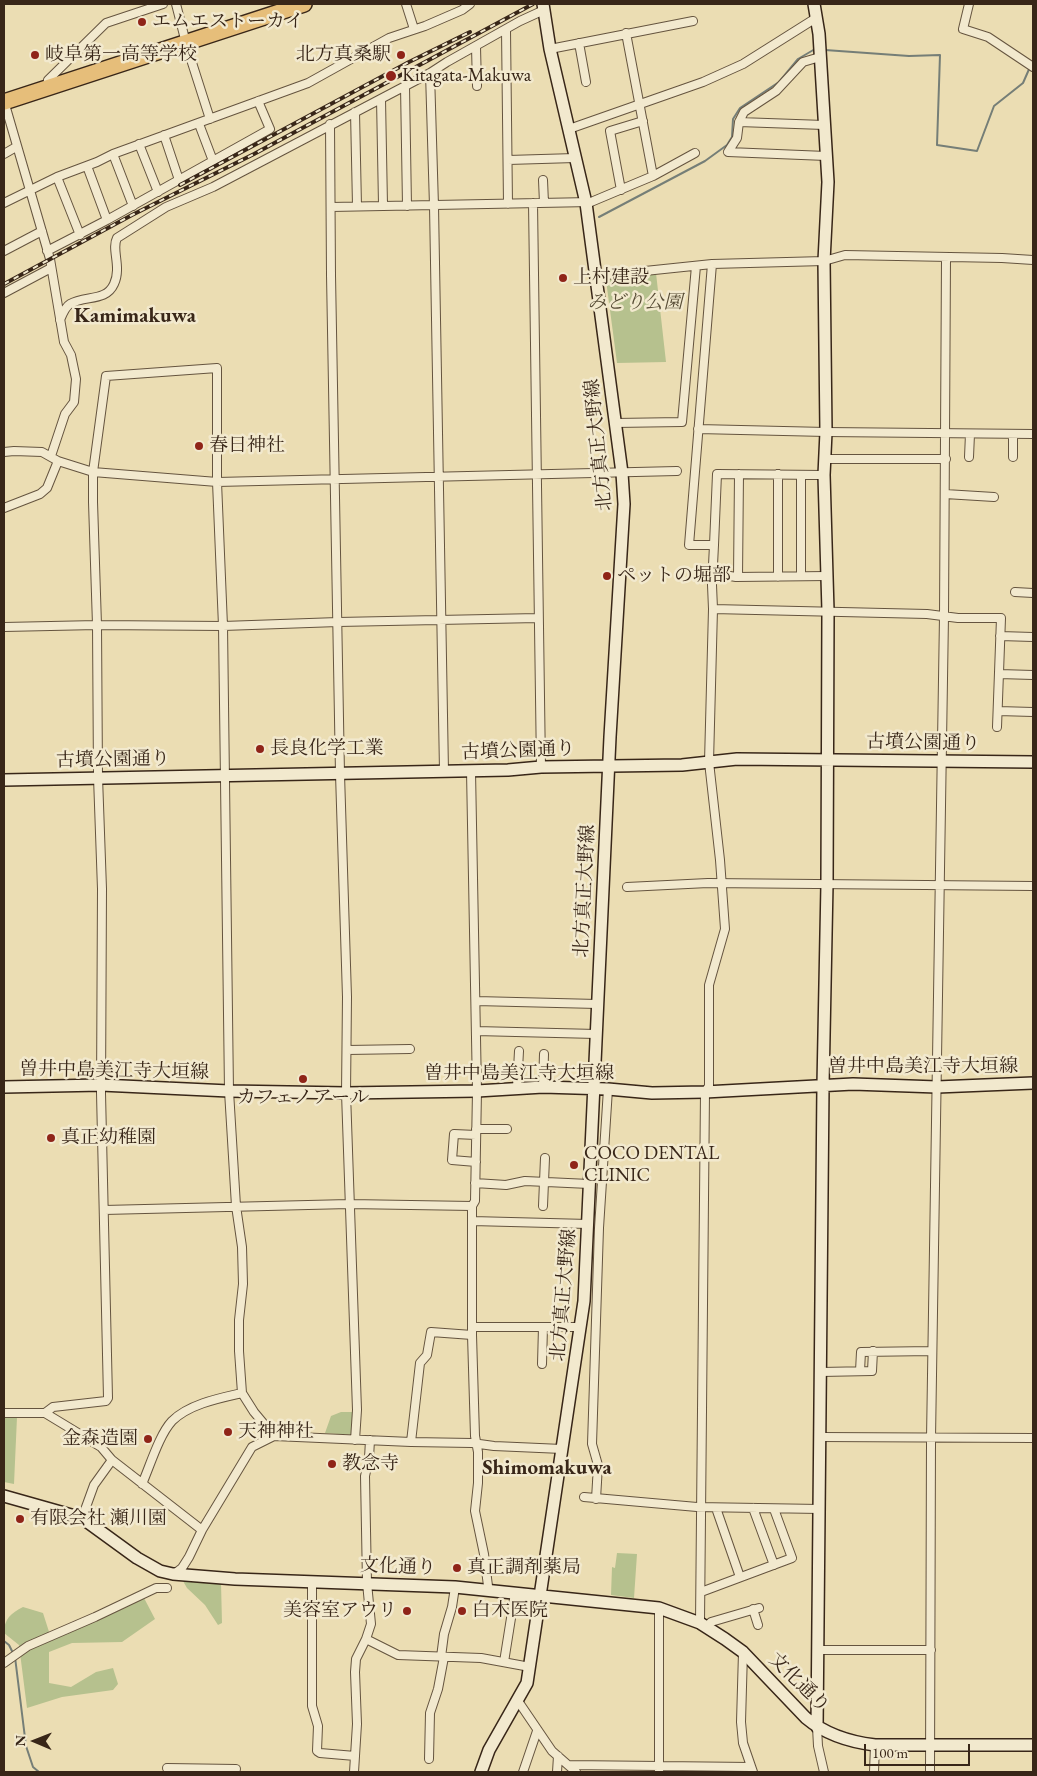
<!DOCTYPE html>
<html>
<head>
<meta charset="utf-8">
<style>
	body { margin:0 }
	#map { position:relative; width:1037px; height:1776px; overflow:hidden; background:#ebddb3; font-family:"EB Garamond",serif }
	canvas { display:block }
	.frame { position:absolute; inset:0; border:5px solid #382618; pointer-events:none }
	.north { position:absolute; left:10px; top:1716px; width:50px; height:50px; -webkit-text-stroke:4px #f2e9ce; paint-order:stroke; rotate:271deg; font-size:14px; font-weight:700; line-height:20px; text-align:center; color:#382618 }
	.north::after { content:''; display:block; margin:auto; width:18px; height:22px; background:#382618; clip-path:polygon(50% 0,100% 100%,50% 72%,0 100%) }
	.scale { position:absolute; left:864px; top:1744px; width:106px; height:22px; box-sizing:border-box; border:2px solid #382618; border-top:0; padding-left:6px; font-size:15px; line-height:18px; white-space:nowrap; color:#382618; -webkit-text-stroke:4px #f2e9ce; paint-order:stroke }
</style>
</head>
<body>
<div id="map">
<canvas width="1037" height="1776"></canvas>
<div class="frame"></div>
<div class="north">N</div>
<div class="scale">100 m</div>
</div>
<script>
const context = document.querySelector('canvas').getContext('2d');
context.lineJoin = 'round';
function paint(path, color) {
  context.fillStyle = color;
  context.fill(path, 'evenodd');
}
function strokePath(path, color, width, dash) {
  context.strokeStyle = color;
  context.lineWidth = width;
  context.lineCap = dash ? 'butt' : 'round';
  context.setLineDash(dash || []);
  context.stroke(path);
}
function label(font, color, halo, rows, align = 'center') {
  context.font = font + ' "EB Garamond","Noto Serif JP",serif';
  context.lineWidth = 5;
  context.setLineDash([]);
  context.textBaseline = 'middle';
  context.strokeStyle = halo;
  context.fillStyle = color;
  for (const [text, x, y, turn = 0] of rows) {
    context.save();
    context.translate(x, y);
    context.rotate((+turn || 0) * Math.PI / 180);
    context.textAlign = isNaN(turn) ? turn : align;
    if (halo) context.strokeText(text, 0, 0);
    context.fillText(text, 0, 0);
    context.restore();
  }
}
const green = new Path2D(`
	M656 273 666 362 617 363 606 280Z
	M341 1412H353L352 1435 325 1433 331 1416Z
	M4 1417H17L14 1484 4 1482Z
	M617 1553 637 1554 634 1598 611 1595 612 1567 615 1568Z
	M183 1581 221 1583 222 1623 218 1625 205 1605 187 1588Z
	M144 1598 155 1619 122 1642 72 1643 49 1652V1683L71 1687 96 1672 113 1668 118 1684 113 1690 62 1697 27 1708 19 1645 4 1633C4 1619 11 1613 23 1607L43 1613 51 1638Z`);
const stream = new Path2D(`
	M825 50 909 56 940 55 937 145 977 151 994 106 1023 83 1030 67
	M599 217 705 161 727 145 732 137 733 119 740 108 779 82 798 59 815 49
	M4 1641 9 1645 13 1653
	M15 1657 26 1746 33 1767 39 1772`);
const street = new Path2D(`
	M176 4 187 47 210 119
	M406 4 414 29
	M969 4 963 29 988 37 1033 67
	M506 30 508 204
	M626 33 653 176
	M579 43 586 82
	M476 47 477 86
	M550 49 693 21
	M820 57 803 62 776 91 744 112 739 122 737 138 728 152 826 156
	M430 73 434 206 444 771
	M48 80 106 23 163 4
	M405 86 407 206
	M381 99 383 205
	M4 101 50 259 64 342 71 355 76 379 74 402 65 414 51 456
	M355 112 357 206
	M739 122 824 125
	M199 124 213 161
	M330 124 331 275 340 774 347 997 346 1093 357 1410 355 1440
	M569 129 703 82 743 64 816 18
	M164 135 179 180
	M139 144 158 192
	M4 154 16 147
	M113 154 133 206
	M508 160 575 158
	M87 166 107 220
	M57 177 80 235
	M543 180 544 203
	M621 190 610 131 643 121
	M4 203 57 177 97 162 113 154 308 83 389 38 425 26 462 10 470 4
	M533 203 541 767
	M331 207 591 202 653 176 695 153
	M4 251 42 231
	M47 251 107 220 270 129 258 101
	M597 276 712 264 824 261 845 255 1002 258 1033 260
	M4 293 51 268
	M60 320C62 315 65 307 70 304 85 295 106 302 114 284 122 267 111 249 117 238L166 207 213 187 430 73 447 62 520 21 544 10
	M615 423 682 422 696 266
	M698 429 826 432 1033 434
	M4 452 14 451 42 452 58 461 93 472 217 482 677 471
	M969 457 970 434
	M1013 457V434
	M824 459H946
	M778 474V577
	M945 494 994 497
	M4 508 40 494 47 488 58 461
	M714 545 717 474 824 475
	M712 573 736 577 827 576
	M801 576V475
	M738 577 739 474
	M1015 592 1033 593
	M713 609 927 614 958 618H1001L997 727
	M4 627 97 625 223 626 338 622 538 618
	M1000 636 1033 637
	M999 674 1033 675
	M998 711 1033 712
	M471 771 477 1091 475 1201 472 1206
	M627 887 708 883 1033 886
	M476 1001 597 1004
	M476 1031 596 1034
	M347 1050 410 1049
	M543 1087 544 1054
	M517 1088 519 1051
	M476 1129H507
	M476 1162 452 1160 454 1134 476 1135
	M475 1183 506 1185 525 1181 589 1184
	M543 1206 545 1158
	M104 1210 349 1204 472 1206V1335L475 1436 478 1452V1483L475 1511 484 1554 488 1586 485 1590
	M472 1221 588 1224
	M472 1327H580
	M542 1364 543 1327
	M860 1371 861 1352 932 1351
	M821 1372 872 1371 873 1351
	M4 1413H45L101 1447 112 1460 202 1530
	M45 1413 53 1407 106 1401 108 1398 101 1093 102 889 98 777 97 625 93 502V472L106 376 217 368V482L223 626 229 1091 236 1206 242 1247 243 1284 239 1320V1351L242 1393 254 1412 274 1436
	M820 1437 1033 1438
	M411 1442 420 1363 427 1355 431 1332 472 1335
	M142 1484C150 1466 159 1435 172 1421 189 1404 220 1398 242 1393
	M584 1497 697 1507 820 1509
	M596 1499 598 1465 592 1444 599 1228 608 1089
	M716 1508 740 1577
	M753 1508 774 1565
	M82 1518 94 1485 112 1460
	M174 1574 182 1568 189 1557 202 1530 252 1447 274 1436 411 1442 472 1443 494 1446 562 1449
	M312 1582V1706L318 1726 317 1751 320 1753 355 1756
	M701 1592 792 1558 774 1509
	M753 1609 758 1625
	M700 1623 705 1092 709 1086V985L725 929 720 860 709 762 713 609 712 585 714 545H689L712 264
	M707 1626 711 1622 759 1608
	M366 1639 398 1655 481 1658 530 1667
	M818 1650H931
	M743 1652 741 1722 743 1743 753 1772
	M441 1657 444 1634 452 1607 455 1587
	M504 1662 515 1593
	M4 1663 28 1646 95 1617 156 1588H167
	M518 1701 552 1751 576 1772
	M817 1727 818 1746 824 1772
	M429 1759 430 1713 438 1689 444 1657
	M569 1765 751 1767
	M167 1768 236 1769
	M354 1772 357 1724 355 1672 356 1659 366 1639 371 1624 367 1583 365 1476 369 1458 370 1440
	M523 1772 537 1731
	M557 1772 558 1756
	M659 1772V1608
	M874 1772 875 1745
	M930 1772 931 1438 944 616 946 258`);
const secondary = new Path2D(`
	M814 4 819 34 828 182 824 261 826 432 824 475 828 611 827 884 823 1085 817 1727
	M4 780 508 770 541 767 682 765 737 759 1033 762
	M4 1087 101 1085 229 1091 346 1093 477 1091 543 1087 608 1089 652 1093 705 1092 853 1084 937 1087 1033 1083
	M4 1496 82 1518 137 1558 160 1571 173 1574 235 1579 455 1587 659 1608 700 1623 725 1639 743 1652 806 1718C825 1734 850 1742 875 1745H1033
	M481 1772 489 1750 527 1683 584 1301 610 737 624 504 622 473 586 203 550 49 543 4`);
const highway = new Path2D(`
	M4 102 304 4`);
const rail = new Path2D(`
	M180 185 409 62 470 32
	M4 284 132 215 254 154 533 4`);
const markers = [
	[142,22,5,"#8f2418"],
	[35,55,5,"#8f2418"],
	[401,55,5,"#8f2418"],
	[391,76,6,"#8f2418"],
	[563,278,5,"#8f2418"],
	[199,446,5,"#8f2418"],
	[607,576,5,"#8f2418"],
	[260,749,5,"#8f2418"],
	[303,1079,5,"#8f2418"],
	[51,1138,5,"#8f2418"],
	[574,1165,5,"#8f2418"],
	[228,1432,5,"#8f2418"],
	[148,1439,5,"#8f2418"],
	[332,1464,5,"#8f2418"],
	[20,1519,5,"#8f2418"],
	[457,1568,5,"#8f2418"],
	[407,1611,5,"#8f2418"],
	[462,1611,5,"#8f2418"]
];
const poiNames = [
	["エムエストーカイ",152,22],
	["岐阜第一高等学校",45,55],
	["北方真桑駅",391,55,"right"],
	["Kitagata-Makuwa",402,76],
	["上村建設",573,278],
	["春日神社",209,446],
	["ペットの堀部",617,576],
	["長良化学工業",270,749],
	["カフェノアール",303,1098,"center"],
	["真正幼稚園",61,1138],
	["COCO DENTAL",584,1154],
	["CLINIC",584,1176],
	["天神神社",238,1432],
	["金森造園",138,1439,"right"],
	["教念寺",342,1464],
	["有限会社 瀬川園",30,1519],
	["真正調剤薬局",467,1568],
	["美容室アウリ",397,1611,"right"],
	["白木医院",472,1611]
];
const parkNames = [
	["みどり公園",635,303]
];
const streetNames = [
	["北方真正大野線",599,445,-96],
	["古墳公園通り",923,743,1],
	["古墳公園通り",518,751,-2],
	["古墳公園通り",113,760,-1],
	["北方真正大野線",585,891,-87],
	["曽井中島美江寺大垣線",923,1067],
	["曽井中島美江寺大垣線",114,1071,1],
	["曽井中島美江寺大垣線",519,1074],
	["北方真正大野線",564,1295,-85],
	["文化通り",398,1567,2],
	["文化通り",799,1683,44]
];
const quarterNames = [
	["Kamimakuwa",135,316],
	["Shimomakuwa",547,1468]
];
paint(green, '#b6c18e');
strokePath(stream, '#757e77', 2);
strokePath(street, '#65543f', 10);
strokePath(secondary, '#382618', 14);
strokePath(highway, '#382618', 18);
strokePath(street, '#f2e9ce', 8);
strokePath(secondary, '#f2e9ce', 11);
strokePath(highway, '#e6be7a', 15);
strokePath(rail, '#382618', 4);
strokePath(rail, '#f2e9ce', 2, [5.5]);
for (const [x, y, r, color] of markers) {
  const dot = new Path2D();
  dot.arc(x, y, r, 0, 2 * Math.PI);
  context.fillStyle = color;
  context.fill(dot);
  strokePath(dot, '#f2e9ce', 2);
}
label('19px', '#382618', '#f2e9ce', poiNames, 'left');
label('italic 19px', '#584d36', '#f2e9ce', parkNames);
label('19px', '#382618', '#f2e9ce', streetNames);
label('bold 21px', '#382618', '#f2e9ce', quarterNames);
</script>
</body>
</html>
